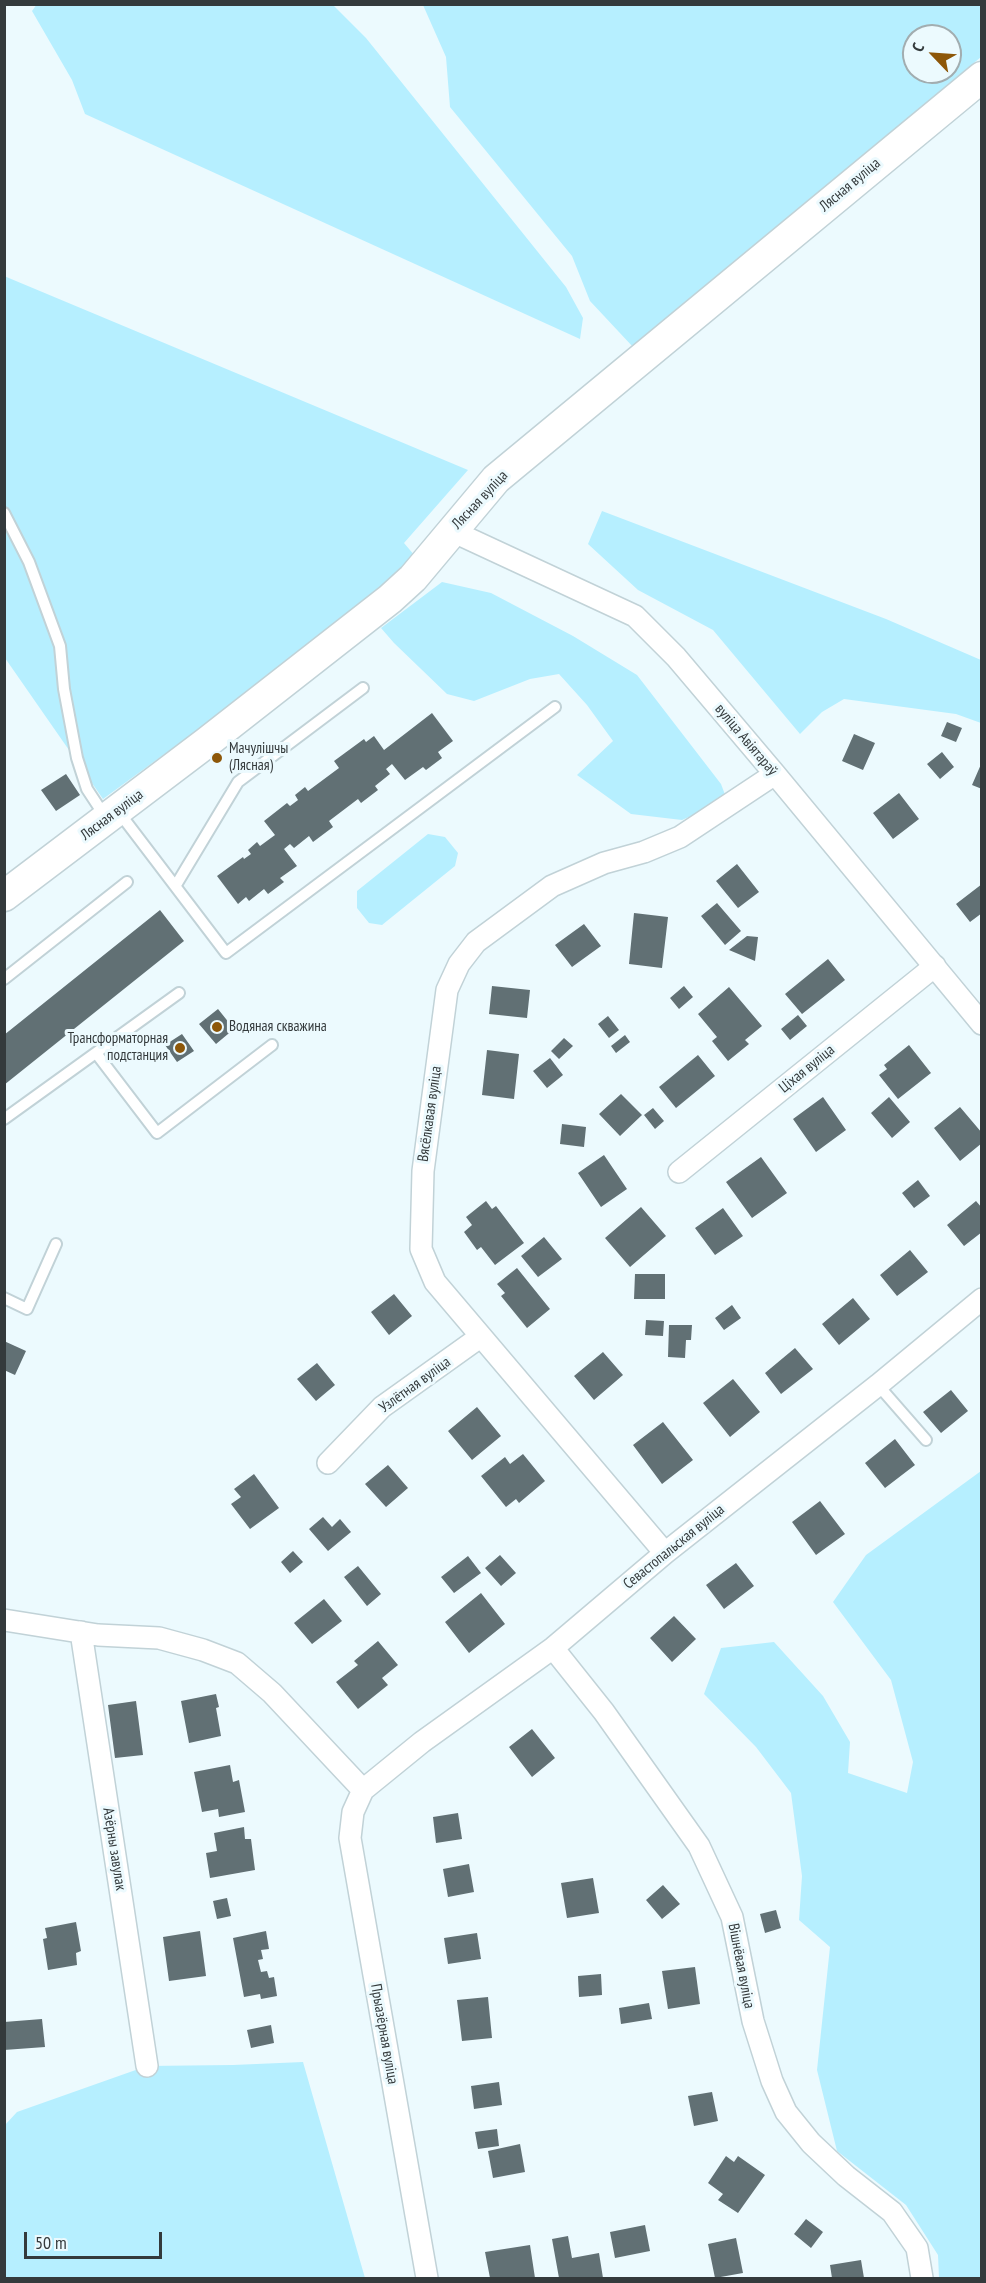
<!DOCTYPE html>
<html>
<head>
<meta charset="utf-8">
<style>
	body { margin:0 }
	#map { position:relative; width:986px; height:2283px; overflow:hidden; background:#ecfafe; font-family:"PT Sans Narrow",sans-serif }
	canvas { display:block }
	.frame { position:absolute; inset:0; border:6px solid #343a3c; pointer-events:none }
	.north { position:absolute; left:902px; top:24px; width:60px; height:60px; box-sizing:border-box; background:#ecfafe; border:2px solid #a2adb0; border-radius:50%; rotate:295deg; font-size:16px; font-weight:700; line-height:24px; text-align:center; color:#343a3c }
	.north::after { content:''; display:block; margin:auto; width:21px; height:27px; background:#8d5709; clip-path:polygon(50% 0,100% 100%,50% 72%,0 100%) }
	.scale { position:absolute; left:24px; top:2232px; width:138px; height:27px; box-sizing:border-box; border:3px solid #343a3c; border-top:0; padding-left:8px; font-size:18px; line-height:21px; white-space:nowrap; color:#343a3c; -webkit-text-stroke:4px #ecfafe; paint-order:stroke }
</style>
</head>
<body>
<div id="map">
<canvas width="986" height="2283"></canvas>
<div class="frame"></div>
<div class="north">С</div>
<div class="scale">50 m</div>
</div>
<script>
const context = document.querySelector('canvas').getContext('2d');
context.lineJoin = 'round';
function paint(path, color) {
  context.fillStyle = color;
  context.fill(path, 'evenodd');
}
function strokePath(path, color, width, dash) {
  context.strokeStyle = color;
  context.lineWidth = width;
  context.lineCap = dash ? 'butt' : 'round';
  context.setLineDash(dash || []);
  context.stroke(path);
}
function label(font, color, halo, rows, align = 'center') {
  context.font = font + ' "PT Sans Narrow",sans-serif';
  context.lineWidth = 6;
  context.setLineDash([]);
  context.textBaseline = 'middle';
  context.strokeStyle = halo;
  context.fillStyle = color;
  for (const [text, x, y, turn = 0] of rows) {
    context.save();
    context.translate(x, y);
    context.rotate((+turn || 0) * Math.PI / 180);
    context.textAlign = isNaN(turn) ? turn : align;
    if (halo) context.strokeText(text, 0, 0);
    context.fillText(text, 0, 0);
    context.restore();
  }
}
const green = new Path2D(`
	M37 4 333 5 366 38 566 287 583 318 580 339 85 114 72 80 32 11Z
	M423 5H981V57L633 347 590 301 572 256 450 107 446 57ZM914 36H950V72H914Z
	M4 276 468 470 404 543 415 556 352 617 103 799 5 658Z
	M602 511 886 619 981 660V723L956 714 844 699 822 712 800 734 713 630 638 590 588 544Z
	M442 582 491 593 573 636 637 675 721 784 727 800 682 820 631 814 577 775 613 741 587 705 559 674 530 679 474 701 447 694 394 643 381 628Z
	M428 834 445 837 458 853 455 866 382 925 369 923 357 908V891Z
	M981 1471V2278H939L938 2255 906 2205 837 2151 817 2070 830 1947 799 1920 802 1876 791 1793 756 1747 704 1694 721 1648 774 1642 823 1696 850 1742 848 1773 907 1793 913 1762 891 1680 833 1602 866 1555Z
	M303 2062 365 2278H5V2125L17 2112 147 2066 233 2065Z`);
const building = new Path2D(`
	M432 713 453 741 438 752 442 758 426 770 423 767 405 780 392 764 386 769 390 774 375 786 378 790 361 803 358 799 329 821 333 827 313 842 309 836 294 848 290 844 284 849 297 866 280 878 284 882 268 894 264 889 249 901 246 897 238 904 217 876 243 857 244 859 251 854 248 850 257 842 260 846 275 835 264 821 287 803 290 806 298 800 295 795 305 787 308 791 339 768 334 761 364 739 366 742 374 736 384 750Z
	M947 722 962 728 956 742 941 736Z
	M854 734 875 743 863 770 842 761Z
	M942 752 954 767 940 779 927 764Z
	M982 762V789L972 785Z
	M66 774 80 795 56 811 41 790Z
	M899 793 919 819 893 839 873 813Z
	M737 864 759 892 738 908 716 881Z
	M982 884V913L970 922 956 904Z
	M717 903 741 931 725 945 701 916Z
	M160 910 184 941 4 1085V1035Z
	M634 913 668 917 662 968 629 964Z
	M584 924 601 946 572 967 555 945Z
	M747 936 758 937 755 961 729 950Z
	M828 959 845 980 802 1014 785 994Z
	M492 986 530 990 527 1018 489 1014Z
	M684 986 693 997 679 1009 670 998Z
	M729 987 762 1026 745 1040 749 1044 728 1061 712 1041 717 1037 698 1014Z
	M218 1009 234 1029 216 1044 199 1024Z
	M798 1015 807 1026 790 1040 781 1029Z
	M608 1016 619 1030 609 1038 598 1024Z
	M182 1034 194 1051 177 1062 165 1045Z
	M625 1035 630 1042 616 1053 611 1046Z
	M564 1038 573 1046 559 1059 551 1051Z
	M909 1045 931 1073 898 1099 879 1075 887 1069 884 1065Z
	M487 1050 519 1054 514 1099 482 1095Z
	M698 1055 715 1076 676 1108 659 1087Z
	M550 1058 563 1075 547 1088 533 1071Z
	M621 1094 642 1115 620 1136 599 1114Z
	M823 1097 846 1130 816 1152 793 1119Z
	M889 1097 910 1122 892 1138 871 1113Z
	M960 1107 982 1133V1143L960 1161 934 1128Z
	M653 1108 664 1121 655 1129 644 1115Z
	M562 1124 586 1127 584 1147 560 1144Z
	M604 1155 627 1189 601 1207 578 1173Z
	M761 1157 787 1193 752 1218 726 1182Z
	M918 1180 930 1196 914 1208 902 1193Z
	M486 1201 492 1209 496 1206 524 1243 495 1265 481 1247 477 1250 464 1232 472 1225 466 1217Z
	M976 1201 982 1208V1232L964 1246 947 1225Z
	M641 1207 666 1236 630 1267 605 1238Z
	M723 1208 743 1236 715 1255 695 1228Z
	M544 1237 562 1259 538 1277 521 1256Z
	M910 1250 928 1272 897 1296 880 1275Z
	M517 1268 550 1309 527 1328 501 1296 505 1293 497 1284Z
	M635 1274H665V1299H634Z
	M394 1294 412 1316 389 1335 371 1312Z
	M853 1298 870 1319 839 1345 822 1324Z
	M732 1305 741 1318 724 1330 715 1318Z
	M646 1320 664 1321 663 1336 645 1335Z
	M669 1325H692L691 1340H686L685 1358 668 1357Z
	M4 1341 26 1351 15 1375 4 1370Z
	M795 1348 813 1369 781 1394 765 1373Z
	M603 1352 623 1375 594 1400 574 1376Z
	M317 1363 335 1385 316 1401 297 1379Z
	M733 1379 760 1412 730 1437 703 1403Z
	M951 1390 968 1411 941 1433 923 1412Z
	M477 1407 501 1436 472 1460 448 1431Z
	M663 1422 693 1460 662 1484 633 1445Z
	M895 1439 915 1465 885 1488 865 1463Z
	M523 1454 545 1481 519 1503 516 1499 506 1507 481 1476 505 1457 510 1464Z
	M388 1465 408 1488 386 1507 365 1484Z
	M254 1474 279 1508 250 1529 231 1504 241 1497 234 1489Z
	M820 1501 845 1534 816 1555 792 1522Z
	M323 1517 332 1527 340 1519 351 1532 328 1551 309 1529Z
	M293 1551 303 1562 290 1573 281 1562Z
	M500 1555 516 1573 501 1586 485 1568Z
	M468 1556 481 1573 454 1593 441 1577Z
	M736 1563 754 1586 724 1609 706 1585Z
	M358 1566 381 1594 367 1606 344 1577Z
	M481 1593 505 1624 469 1653 445 1622Z
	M324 1599 342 1621 312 1644 294 1623Z
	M674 1616 696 1639 672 1662 650 1638Z
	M378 1641 398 1665 382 1678 388 1685 358 1709 336 1682 358 1665 354 1661Z
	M216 1694 219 1707 216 1708 221 1736 189 1743 181 1701Z
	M136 1701 143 1755 115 1758 108 1705Z
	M532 1729 555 1758 532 1777 509 1747Z
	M230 1765 233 1782 239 1780 245 1812 219 1817 218 1809 202 1812 194 1772Z
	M458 1813 462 1839 436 1843 433 1817Z
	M244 1827 245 1839H251L255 1870 210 1878 206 1853 217 1851 214 1833Z
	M469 1864 474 1892 448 1897 443 1869Z
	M593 1878 599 1913 567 1918 561 1883Z
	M663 1885 680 1904 662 1919 646 1900Z
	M227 1898 231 1916 217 1919 213 1901Z
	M776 1910 781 1928 765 1933 760 1914Z
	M76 1922 81 1951 76 1953 77 1965 48 1970 43 1939 47 1938 45 1928Z
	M200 1931 206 1976 169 1981 163 1937Z
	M266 1931 269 1949 261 1950 263 1959 258 1960 261 1972 267 1971 269 1978 274 1977 277 1996 261 1999 260 1994 244 1997 233 1938Z
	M477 1933 481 1959 448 1964 444 1938Z
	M695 1967 700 2004 668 2009 662 1971Z
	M601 1974 602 1995 579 1997 578 1976Z
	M488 1997 492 2038 462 2041 457 2000Z
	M649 2003 652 2019 621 2024 619 2008Z
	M42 2019 45 2047 4 2050V2022Z
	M271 2025 274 2043 251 2048 247 2030Z
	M499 2082 502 2105 474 2109 471 2086Z
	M712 2092 718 2121 694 2126 688 2096Z
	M497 2129 499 2146 478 2149 475 2132Z
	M520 2144 525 2172 493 2178 488 2151Z
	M726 2156 734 2162 738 2156 765 2175 738 2213 718 2200 723 2194 708 2183Z
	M806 2219 823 2232 811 2248 794 2234Z
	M645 2225 650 2251 615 2258 610 2232Z
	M568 2236 572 2258 599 2253 603 2278H559L552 2239Z
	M736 2238 743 2273 715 2278 708 2244Z
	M530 2245 535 2278H490L485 2252Z
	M861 2260 864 2278H832L830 2265Z`);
const service = new Path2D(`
	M4 513 29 562 60 646 64 689 77 758 87 789 106 818
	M118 811 226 953 555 707
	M176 885 238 782 363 688
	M4 979 127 882
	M96 1053 157 1133 272 1045
	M4 1119 179 993
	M4 1298 27 1309 56 1244
	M878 1385 926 1440`);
const minor = new Path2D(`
	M452 531 635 616 676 657 775 774 982 1024
	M679 1172 935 966
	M328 1463 382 1407 480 1337
	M665 1553 435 1282 421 1249 423 1171 447 990 459 964 476 942 552 886 604 863 644 852 680 837 775 774
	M4 1620 98 1635 159 1638 203 1650 237 1663 272 1693 363 1790
	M81 1632 147 2066
	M553 1648 604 1712 699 1846 732 1917 753 2021 772 2081 786 2112 811 2143 846 2176 892 2212 917 2248 922 2278
	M363 1790 422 1742 553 1648 665 1553 878 1385 982 1299
	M363 1790 353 1812 350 1838 427 2278`);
const secondary = new Path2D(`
	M4 896 206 743 390 599 413 578 496 479 982 77`);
const markers = [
	[217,758,6,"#8d5709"],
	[217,1027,6,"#8d5709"],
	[180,1048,6,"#8d5709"]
];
const streetNames = [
	["Лясная вуліца",850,185,-40],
	["Лясная вуліца",480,500,-47],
	["вуліца Авіятараў",746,740,50],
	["Лясная вуліца",112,815,-37],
	["Ціхая вуліца",807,1069,-39],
	["Вясёлкавая вуліца",430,1114,-82],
	["Узлётная вуліца",415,1385,-36],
	["Севастопальская вуліца",674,1547,-39],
	["Азёрны завулак",114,1849,81],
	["Вішнёвая вуліца",741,1966,79],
	["Прыазёрная вуліца",384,2034,80]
];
const poiNames = [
	["Мачулішчы",229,749],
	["(Лясная)",229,766],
	["Водяная скважина",229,1027],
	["Трансформаторная",168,1039,"right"],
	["подстанция",168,1056,"right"]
];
paint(green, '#b6efff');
paint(building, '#617074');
strokePath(service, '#c1d2d7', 14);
strokePath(minor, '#c1d2d7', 24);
strokePath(secondary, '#c1d2d7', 33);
strokePath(service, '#fff', 10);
strokePath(minor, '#fff', 21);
strokePath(secondary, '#fff', 30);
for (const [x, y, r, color] of markers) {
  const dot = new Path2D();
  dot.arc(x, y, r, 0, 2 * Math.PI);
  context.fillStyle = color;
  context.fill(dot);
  strokePath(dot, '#ecfafe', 2);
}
label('15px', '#343a3c', '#ecfafe', streetNames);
label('15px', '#343a3c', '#ecfafe', poiNames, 'left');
</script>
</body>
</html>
